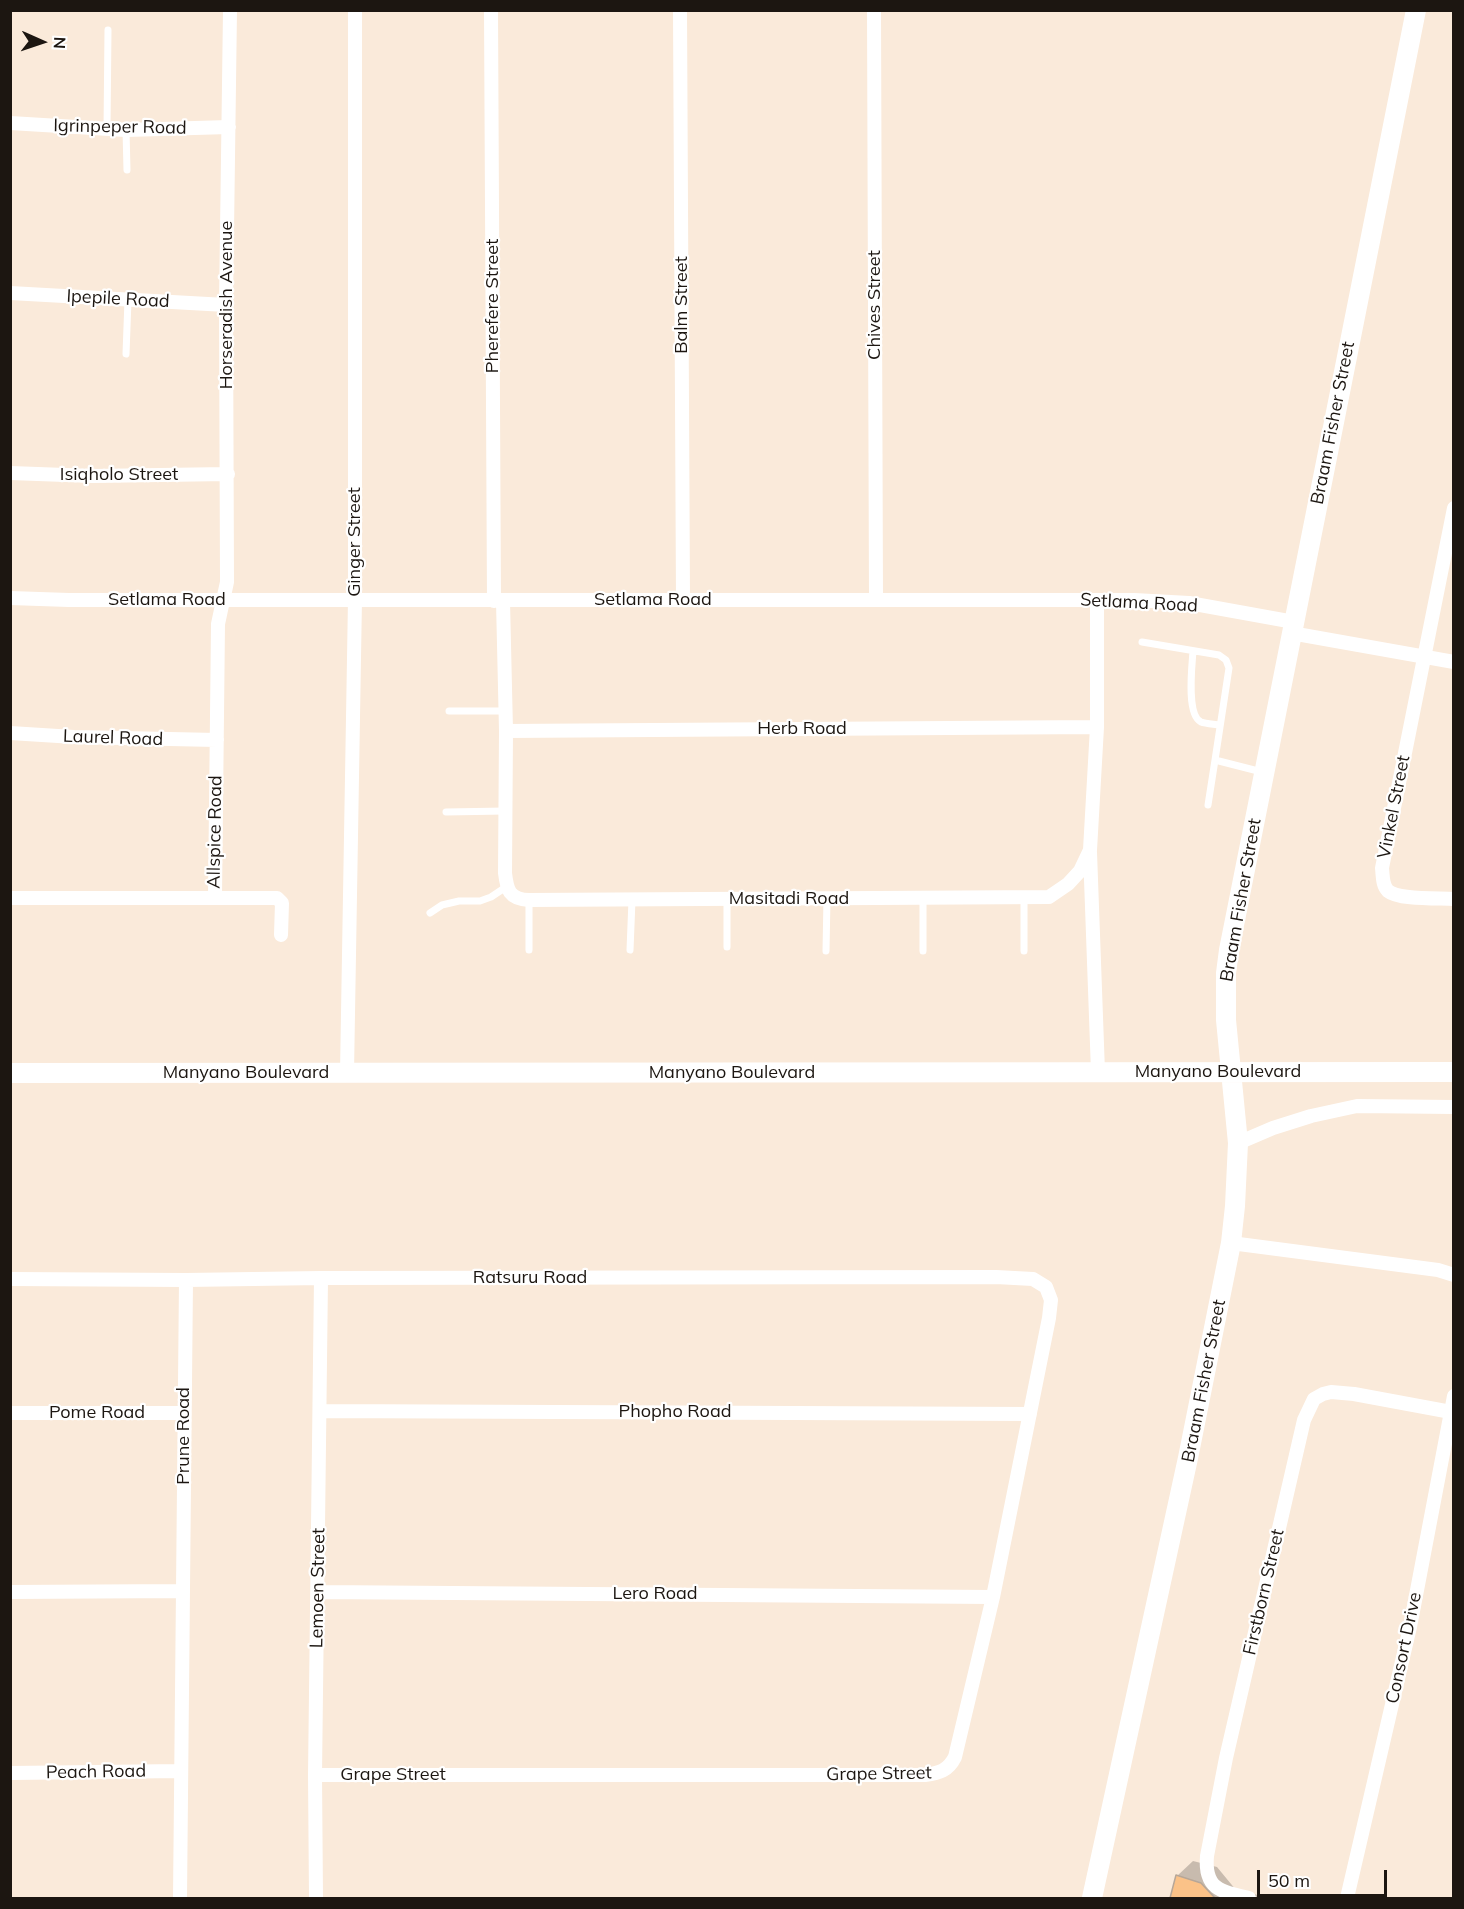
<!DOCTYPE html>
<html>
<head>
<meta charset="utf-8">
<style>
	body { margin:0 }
	#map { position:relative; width:1464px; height:1909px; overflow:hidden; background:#faeada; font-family:Mulish,sans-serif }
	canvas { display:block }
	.frame { position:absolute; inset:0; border:12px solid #1c1611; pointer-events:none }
	.north { position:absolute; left:12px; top:12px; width:60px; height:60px; -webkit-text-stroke:4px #fff; paint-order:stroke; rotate:93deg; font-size:16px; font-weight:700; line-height:24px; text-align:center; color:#1c1611 }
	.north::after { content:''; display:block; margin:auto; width:21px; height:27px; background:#1c1611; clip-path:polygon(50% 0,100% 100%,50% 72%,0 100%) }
	.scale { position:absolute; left:1257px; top:1870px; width:130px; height:27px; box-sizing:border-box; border:3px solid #1c1611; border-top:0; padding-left:8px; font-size:18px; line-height:21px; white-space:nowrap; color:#1c1611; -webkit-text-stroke:4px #fff; paint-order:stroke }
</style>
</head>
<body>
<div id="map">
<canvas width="1464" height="1909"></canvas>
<div class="frame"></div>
<div class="north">N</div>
<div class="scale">50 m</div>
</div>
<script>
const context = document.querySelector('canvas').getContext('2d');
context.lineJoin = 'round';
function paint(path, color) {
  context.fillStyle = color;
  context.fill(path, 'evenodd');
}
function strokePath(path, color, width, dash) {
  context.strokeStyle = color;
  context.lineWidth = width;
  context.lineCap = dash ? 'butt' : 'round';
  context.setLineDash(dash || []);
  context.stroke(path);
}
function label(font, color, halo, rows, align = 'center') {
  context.font = font + ' Mulish,sans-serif';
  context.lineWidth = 4.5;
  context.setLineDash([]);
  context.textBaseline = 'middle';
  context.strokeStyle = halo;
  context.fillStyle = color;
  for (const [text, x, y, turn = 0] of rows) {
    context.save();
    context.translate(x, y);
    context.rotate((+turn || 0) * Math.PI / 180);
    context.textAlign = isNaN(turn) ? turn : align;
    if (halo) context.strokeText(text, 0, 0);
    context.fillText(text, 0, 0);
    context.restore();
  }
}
const shadow = new Path2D(`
	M1193 1861 1217 1867 1236 1890 1271 1898H1172L1177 1876Z`);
const building = new Path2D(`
	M1176 1875 1201 1883 1215 1898H1170Z`);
const lane = new Path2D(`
	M107 129 108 30
	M126 130 127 170
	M126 354 128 300
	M1142 642 1219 655 1226 660 1229 668 1215 760
	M1193 651C1192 666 1186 715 1201 722 1206 724 1214 724 1220 725
	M449 711H506
	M1208 805 1215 760 1262 772
	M446 812 505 811
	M923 898V951
	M727 899V947
	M529 900V950
	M430 913 442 905 459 901H480L491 897 506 887
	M630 950 632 900
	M826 951 827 898
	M1024 951V897`);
const street = new Path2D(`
	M491 10 494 601
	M680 10 683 600
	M874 10 876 599
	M10 123 126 130 229 127
	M10 293 226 305
	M10 473 93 476 228 474
	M1454 508 1382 868C1383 876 1382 885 1388 891 1399 900 1438 898 1454 899
	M10 598 69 600H1134L1189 603 1294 622
	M503 601 506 731 505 873C507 890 509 899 529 900L1049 897 1068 884 1080 871 1090 850 1097 727V600
	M1291 633 1454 662
	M506 731 1097 727
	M10 733 74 737 217 740
	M1090 852 1098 1072
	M215 897 218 624 227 582 226 305 230 10
	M10 898H277L282 903 281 935
	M347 1073 355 599V10
	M1238 1143 1273 1128 1311 1116 1357 1106 1454 1107
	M1231 1243 1438 1270 1454 1275
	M10 1279 186 1280 321 1278 996 1277 1033 1279 1046 1287 1051 1300 1049 1318 993 1597 955 1757C948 1771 939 1773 925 1775H315
	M320 1411 1030 1414
	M10 1413H184
	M10 1592 183 1591
	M318 1592 993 1597
	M10 1773 181 1771
	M180 1898 186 1280
	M316 1898 315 1775 321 1278
	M1249 1898C1221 1892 1204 1889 1207 1856L1226 1758 1304 1420 1314 1399 1323 1394 1331 1392 1354 1394 1451 1412
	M1347 1898 1410 1627 1454 1396`);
const secondary = new Path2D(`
	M10 1073 1454 1072
	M1092 1898 1188 1458 1231 1243 1235 1206 1238 1143 1226 1020V973L1229 950 1416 10`);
const streetNames = [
	["Igrinpeper Road",120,127,1],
	["Ipepile Road",118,299,3],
	["Horseradish Avenue",227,305,-90],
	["Balm Street",682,305,-90],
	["Chives Street",875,305,-90],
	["Pherefere Street",493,306,-90],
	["Braam Fisher Street",1333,423,-79],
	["Isiqholo Street",119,475],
	["Ginger Street",355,542,-90],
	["Setlama Road",167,600],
	["Setlama Road",653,600],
	["Setlama Road",1139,603,3],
	["Herb Road",802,729],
	["Laurel Road",113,738,2],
	["Vinkel Street",1394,807,-79],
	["Allspice Road",215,832,-89],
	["Masitadi Road",789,899],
	["Braam Fisher Street",1241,900,-80],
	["Manyano Boulevard",1218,1072],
	["Manyano Boulevard",246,1073],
	["Manyano Boulevard",732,1073],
	["Ratsuru Road",530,1278],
	["Braam Fisher Street",1204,1381,-79],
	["Phopho Road",675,1412],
	["Pome Road",97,1413],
	["Prune Road",184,1436,-90],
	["Lemoen Street",318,1588,-89],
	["Firstborn Street",1264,1592,-77],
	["Lero Road",655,1594],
	["Consort Drive",1404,1648,-78],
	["Peach Road",96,1772,-1],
	["Grape Street",879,1774,-1],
	["Grape Street",393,1775]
];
paint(shadow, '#0003');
paint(building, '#fbc288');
strokePath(building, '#b7a798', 1.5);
strokePath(lane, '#fff', 7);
strokePath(street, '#fff', 14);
strokePath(secondary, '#fff', 20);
label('18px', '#1c1611', '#fff', streetNames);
</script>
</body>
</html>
